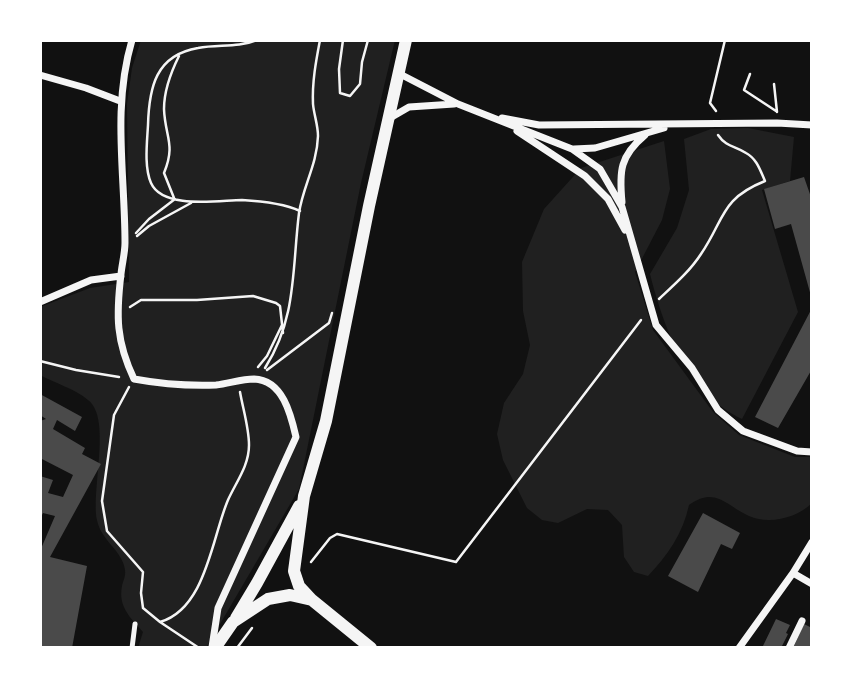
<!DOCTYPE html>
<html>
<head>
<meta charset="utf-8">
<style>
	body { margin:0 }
	#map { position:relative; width:852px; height:688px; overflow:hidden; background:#111; font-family:"Playfair Display",serif }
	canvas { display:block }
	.frame { position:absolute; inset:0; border:42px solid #fff; pointer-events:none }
</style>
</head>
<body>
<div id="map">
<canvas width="852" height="688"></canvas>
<div class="frame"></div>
</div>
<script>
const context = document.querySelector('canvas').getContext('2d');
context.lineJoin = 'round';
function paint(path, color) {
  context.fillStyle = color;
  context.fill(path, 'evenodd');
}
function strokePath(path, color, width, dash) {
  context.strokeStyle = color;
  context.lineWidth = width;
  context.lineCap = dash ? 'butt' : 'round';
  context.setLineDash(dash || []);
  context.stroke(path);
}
const green = new Path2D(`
	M141 40H395L361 183 299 489 206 648H138L143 632C130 617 118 607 122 586 123 581 126 576 125 570 123 551 101 541 97 520 91 489 112 418 88 400 75 389 55 383 40 375V307L90 288 129 282 127 104 132 68Z
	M748 128 794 137 790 181 762 190 798 312 742 419C688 394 664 329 650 274L677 228 689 190 684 139 711 129Z
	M664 141 670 189 662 220 635 272 653 330 713 412 739 435 795 457H812V503C797 518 769 525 749 516 726 506 716 486 689 505 683 533 668 555 648 576L634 572 624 557 622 525 608 510 587 509 558 523 542 520 527 508 503 460 497 434 504 403 523 374 530 345 523 311 522 262 544 209 581 168Z`);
const building = new Path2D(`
	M804 177 812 200 811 296 791 224 775 229 764 189Z
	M812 308V369L778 428 755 417Z
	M40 394 82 417 75 431 57 420 53 429 85 448 82 454 101 464 50 557 87 566 72 648H40V551L55 516 43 513 40 519V476L53 480 48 493 63 497 73 475 40 458V421L46 419 40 415Z
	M703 513 740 533 732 549 721 544 698 592 668 576Z
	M776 619 790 625 786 633 788 634 781 648H762Z
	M804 624 812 628V648H793Z`);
const path = new Path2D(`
	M257 40C237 48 219 44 198 48 156 55 149 87 148 125 147 143 144 167 151 183 163 210 220 200 242 200 260 201 283 203 300 211
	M343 40 339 69 340 93 350 96 360 84 362 62 368 40
	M750 74 744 90 776 111
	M774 84 777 112
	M716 111 710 103 725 40
	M174 198 164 173C176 144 165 137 164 109 164 91 171 72 179 56
	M136 233 149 219 175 199
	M137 236 149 226 191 203
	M659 299C674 285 690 271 701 254 725 219 720 199 765 181 760 170 757 159 746 153 735 146 726 147 718 135
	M130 307 141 300H197L253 296 276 303 280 306 283 333
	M40 361 76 370 119 377
	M258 367 267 356 282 325
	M265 368C297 318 292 269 299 213 303 186 317 165 318 136 318 125 314 115 313 104 312 82 316 61 320 40
	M267 370 329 323 332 313
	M129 387 114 415 102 501 107 531 143 572 141 593 143 608 160 622C206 609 212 537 228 500 236 482 249 466 249 445 249 428 243 409 240 392
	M311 562 330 538 337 534 456 562 641 320
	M160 622 199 648
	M237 648 252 628`);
const service = new Path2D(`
	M132 648 135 624`);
const minor = new Path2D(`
	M132 40C112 108 125 173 125 243 125 253 122 264 121 274 116 316 116 341 134 379 161 384 188 386 216 385 228 384 241 379 254 379 283 380 291 415 296 437L218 608 212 647
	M400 74 458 104 572 149 600 169 622 207 656 325 692 368 718 410 743 431 797 451 812 452
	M40 75 86 88 120 101
	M390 118 409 107 454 104
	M502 118 539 125 777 123 812 125
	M517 131 585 176 608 199 625 230
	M574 149 595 148 664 128
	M622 202C619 171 620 156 645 135
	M40 302 91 280 121 276
	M793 573 812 584
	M739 648 793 573 812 542
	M789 648 802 621`);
const tertiary = new Path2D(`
	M312 600 299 586 294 571 304 496 326 421 369 206 406 40
	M236 618 257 583 299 506
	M215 648 233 622 268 599 290 595 312 600 371 648`);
paint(green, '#202020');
paint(building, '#4a4a4a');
strokePath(path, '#f5f5f5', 2.5);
strokePath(service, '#f5f5f5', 5);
strokePath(minor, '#f5f5f5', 7);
strokePath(tertiary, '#f5f5f5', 12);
</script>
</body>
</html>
